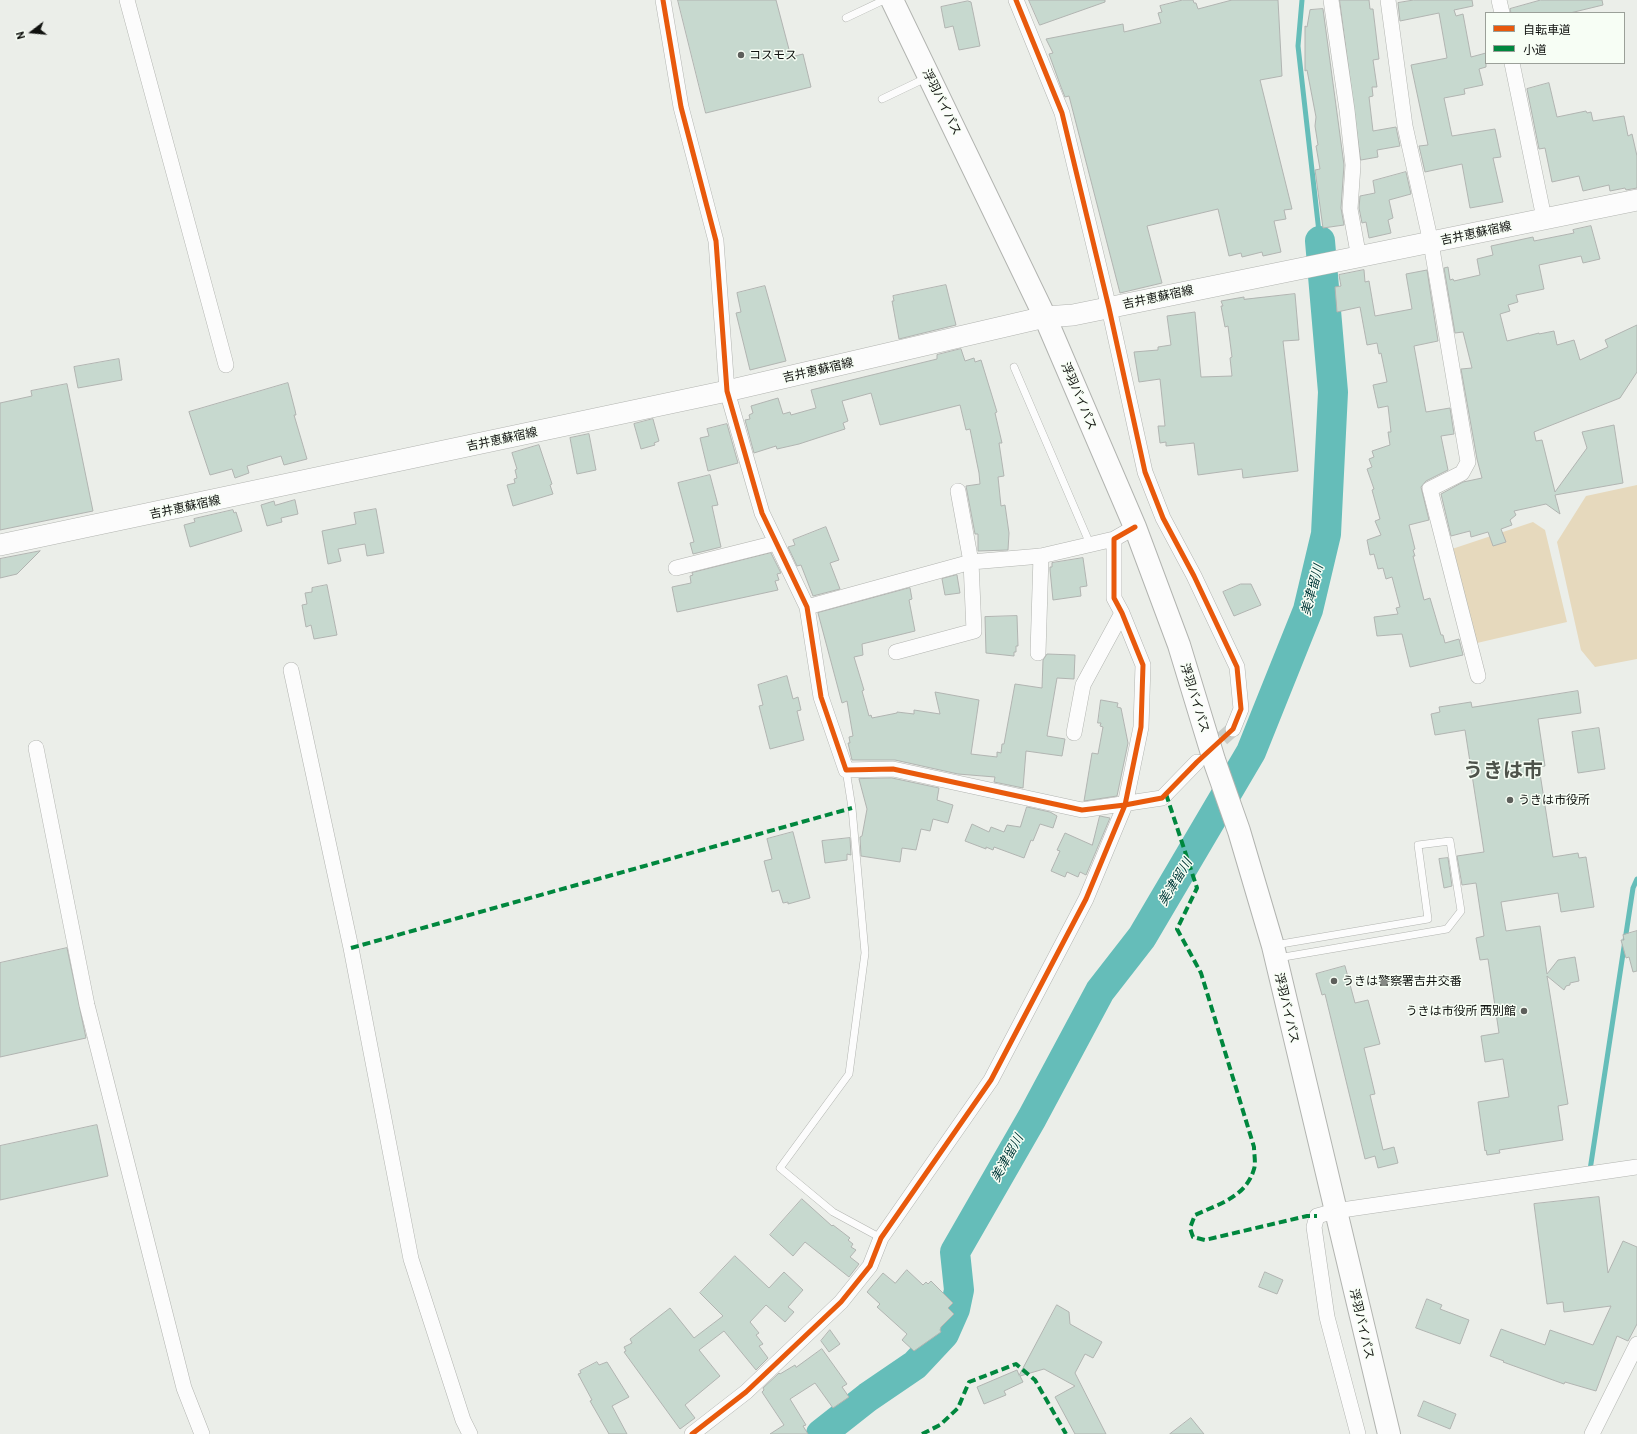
<!DOCTYPE html>
<html>
<head>
<meta charset="utf-8">
<style>
	body { margin:0 }
	#map { position:relative; width:1637px; height:1434px; overflow:hidden; background:#ebeee9; font-family:Barlow,"Noto Sans JP",sans-serif }
	canvas { display:block }
	.legend { position:absolute; left:1485px; top:12px; width:140px; height:52px; box-sizing:border-box; background:#f7fef5; border:1px solid #9ba099; margin:0; padding:5px 7px; list-style:none; font-size:12px; color:#10120f }
	.legend li { display:flex; align-items:center; gap:8px; height:20px }
	.legend b { width:20px; border:1px solid #9ba099 }
	.north { position:absolute; left:12px; top:12px; width:40px; height:40px; -webkit-text-stroke:3px #f7fef5; paint-order:stroke; rotate:254deg; font-size:11px; font-weight:700; line-height:16px; text-align:center; color:#10120f }
	.north::after { content:''; display:block; margin:auto; width:14px; height:18px; background:#10120f; clip-path:polygon(50% 0,100% 100%,50% 72%,0 100%) }
</style>
</head>
<body>
<div id="map">
<canvas width="1637" height="1434"></canvas>
<ul class="legend">
<li><b style="height:5px;background:#e8590c"></b>自転車道</li>
<li><b style="height:5px;background:#00873e"></b>小道</li>
</ul>
<div class="north">N</div>
</div>
<script>
const context = document.querySelector('canvas').getContext('2d');
context.lineJoin = 'round';
function paint(path, color) {
  context.fillStyle = color;
  context.fill(path, 'evenodd');
}
function strokePath(path, color, width, dash) {
  context.strokeStyle = color;
  context.lineWidth = width;
  context.lineCap = dash ? 'butt' : 'round';
  context.setLineDash(dash || []);
  context.stroke(path);
}
function label(font, color, halo, rows, align = 'center') {
  context.font = font + ' Barlow,"Noto Sans JP",sans-serif';
  context.lineWidth = 3;
  context.setLineDash([]);
  context.textBaseline = 'middle';
  context.strokeStyle = halo;
  context.fillStyle = color;
  for (const [text, x, y, turn = 0] of rows) {
    context.save();
    context.translate(x, y);
    context.rotate((+turn || 0) * Math.PI / 180);
    context.textAlign = isNaN(turn) ? turn : align;
    if (halo) context.strokeText(text, 0, 0);
    context.fillText(text, 0, 0);
    context.restore();
  }
}
const green = new Path2D(`
	M1637 485V659L1595 667 1581 650 1557 542 1586 496Z
	M1533 522 1545 530 1567 622 1477 643 1452 549Z`);
const stream = new Path2D(`
	M1302 0 1298 46 1320 241
	M1590 1170 1633 888 1637 879`);
const river = new Path2D(`
	M821 1434 868 1397 915 1365 944 1334 955 1309 959 1290 955 1252 1032 1118 1100 991 1142 937 1251 752 1308 610 1326 534 1333 392 1320 241`);
const building = new Path2D(`
	M678 0H776L791 57 803 54 811 87 706 113Z
	M1029 0H1105V2L1040 25Z
	M1183 0H1193L1194 3H1196L1198 9 1232 0H1278L1282 76 1260 80 1292 209 1284 210 1286 219 1274 221 1281 252 1263 256 1262 252 1242 257 1241 253 1229 256 1218 209 1147 226 1162 283 1120 293 1069 96 1065 97 1061 87 1049 54 1053 53 1046 39 1123 24 1124 32 1161 23 1158 13 1162 12 1160 6Z
	M1340 0H1369L1370 9H1373L1379 59 1373 60 1377 87H1372L1373 96 1369 97 1373 131 1396 127 1400 146 1377 150 1378 157 1361 160Z
	M1414 0H1472L1473 6 1454 10 1456 16 1463 14 1471 57 1486 53V67L1479 69 1483 85 1464 89 1465 94 1444 98 1452 136 1495 129 1501 157 1493 158 1503 202 1470 208 1462 164 1425 172 1419 146 1428 145 1411 65 1447 58 1439 13 1400 21 1398 3Z
	M1541 0H1602L1603 5 1570 13H1511L1510 9Z
	M968 1 971 2 980 46 959 50 953 26 945 28 941 7Z
	M1323 9 1344 165 1341 208 1344 225 1323 228 1315 170 1320 169 1316 146 1318 145 1315 126 1316 117 1307 70 1305 71V26L1307 27 1310 10Z
	M1549 83 1557 117 1586 111 1587 113 1591 112 1593 121 1624 116 1628 136 1632 134 1637 156V188L1626 190 1625 188 1610 191 1609 185 1583 191 1579 176 1552 182 1545 148 1539 149 1527 89Z
	M1406 172 1411 194 1389 200 1393 218 1388 220 1391 233 1369 238 1366 222 1362 223 1359 208 1360 196 1375 193 1373 181Z
	M1591 226 1600 259 1583 263 1581 256 1539 265 1544 289 1516 295 1518 302 1508 305 1510 311 1500 314 1507 341 1539 333V334L1554 331 1557 345 1574 340 1580 360 1608 347 1605 340 1637 325V372L1620 398 1534 432 1536 441 1542 440 1555 492 1587 448 1582 432 1614 425 1623 483 1555 495 1560 514 1546 504 1514 511 1516 515 1510 520 1512 525 1501 529 1506 542 1493 546 1488 532 1471 537 1470 531 1451 536 1441 494 1463 482 1482 478 1477 459 1461 369 1472 368 1463 332 1455 333 1444 268 1448 267 1450 280 1453 279 1454 281 1480 275 1477 259 1493 255 1491 246 1533 237 1534 241 1574 233 1573 230Z
	M1364 270 1365 282 1369 281 1375 316 1412 309 1406 274 1427 270 1438 341 1414 346 1426 412 1450 408 1454 434 1441 436 1448 470 1426 481 1421 487 1429 520 1409 525 1415 549 1413 550 1415 556H1413L1424 600 1430 598 1441 635H1443L1445 643 1459 639 1463 655 1410 667 1402 634 1377 636 1374 617 1398 614 1396 608 1400 607 1392 577 1386 579 1383 568 1378 569 1374 554 1370 555 1367 540 1381 535 1375 521 1380 519 1372 490 1374 489 1367 469 1372 467 1369 459 1374 457 1372 451 1390 445 1388 432H1391L1388 406 1378 408 1373 385 1387 382 1381 353 1379 354 1377 343 1367 345 1360 307 1337 312 1335 287 1341 286 1339 275Z
	M946 285 956 325 899 339 892 301H894L893 296Z
	M765 286 786 361 750 370 736 313 741 312 737 293Z
	M1295 294 1299 340 1283 341 1298 471 1243 478 1242 469 1198 475 1194 443 1166 446V442L1160 443 1158 426H1165L1160 379 1139 382 1134 352 1158 350V347L1171 345 1167 316 1195 312 1201 377 1232 376 1230 358 1232 357 1228 326 1225 327 1221 306H1223L1221 301 1244 297V299Z
	M961 349 965 361 974 358 975 362 981 360 997 412 995 413 1002 443H999L1004 476 998 477 1001 506 1005 505 1009 533 1008 550 978 551V534H975L966 486 980 484 979 473 970 429 966 430 960 405 880 425 871 393 842 401 848 421 843 423 845 429 799 444 777 449 776 446 754 453 745 420 750 419 749 415 753 413 751 406 778 398 783 414 790 412 791 415 816 408 811 390 937 359V355Z
	M119 359 122 380 78 388 74 367Z
	M288 383 295 410 296 415H294L307 459 284 465 281 456 247 466 249 473 235 478 232 469 210 475 189 412Z
	M67 384 93 511 0 530V403L32 396 31 391Z
	M653 419 659 441 654 443 655 445 641 449 634 424Z
	M727 424 738 463 708 471 700 438 709 436 707 429Z
	M589 434 596 470 577 474 570 438Z
	M539 445 552 484 550 485 553 494 513 506 507 485 515 483 514 479 517 478 515 470 517 469 512 453Z
	M710 475 718 505 712 506 721 547 693 554 690 543 694 542 678 483Z
	M295 500 298 514 281 518 282 522 267 526 261 505 274 501 275 505Z
	M376 509 384 553 367 556 365 544 338 549 341 561 328 564 322 531 356 524 354 513Z
	M233 510 234 513 236 512 242 531 190 547 184 525 195 522 194 519Z
	M826 527 839 560 830 563 840 589 813 596 801 565 797 566 788 547 795 545 793 540Z
	M40 551 17 574 0 578V559Z
	M771 553 781 573 777 574 779 580 775 581 778 590 677 612 672 587 691 583 690 576 693 575 692 573Z
	M1083 558 1087 586 1080 587 1081 596 1053 600 1050 570V567H1052V563Z
	M957 575 960 593 945 595 942 579Z
	M1241 584H1251L1261 605 1234 616 1223 592Z
	M327 585 337 635 314 639 311 625 306 627 302 605 307 604 305 593 312 592V588Z
	M910 588 912 599 909 600 915 631 862 644 863 655 854 657 864 690 862 691 869 716 871 715 872 718 897 713V712L914 714V710L940 714 935 692 979 700 971 754 997 757V752L1001 753 1002 744H1004L1015 684 1042 688 1043 660 1047 654 1075 655 1074 679 1057 678 1047 736 1065 739 1062 756 1026 751 1023 788 994 782 995 777 958 774 895 760H852L848 743H850L849 737 853 736 847 701 842 703 818 613Z
	M1017 616 1018 646H1016V652H1014V656L986 653 985 617Z
	M787 676 793 699 798 697 801 710 797 711 804 740 770 749 759 706 763 705 758 685Z
	M1578 691 1581 713 1538 719 1545 766 1539 767 1553 857 1578 853 1579 858 1586 857 1594 907 1561 912 1558 893 1501 902 1506 931 1540 926 1547 974 1558 960 1575 957 1579 981 1570 983V985L1566 986 1564 990 1547 976 1568 1104 1558 1106 1563 1140 1499 1150 1500 1153 1487 1155 1486 1150 1485 1151 1478 1102 1509 1097 1503 1059 1485 1062 1481 1036 1499 1033 1488 959 1480 960 1476 938 1484 936 1476 883 1462 885 1457 856 1484 852 1465 730 1435 735 1431 714 1440 712 1439 707 1452 705 1471 702 1472 707Z
	M1101 700 1118 703 1117 707 1121 708 1128 743 1117 796 1084 801 1092 753 1098 754 1103 727 1100 726 1101 723H1098Z
	M1599 728 1605 769 1578 773 1572 732Z
	M892 778 939 788 937 800 953 805 948 823 933 819 930 831 921 829 916 850 902 848 900 862 861 856 860 837 862 836 867 809 859 779Z
	M1027 807 1050 812 1057 816 1053 828 1040 824 1033 841 1031 840 1024 858 994 847 993 850 986 847V849L965 841 972 824 989 832 991 827 1004 832 1007 825 1020 827Z
	M1100 816 1110 818 1086 875 1080 872 1078 877 1067 872 1065 877 1051 871 1060 851 1057 850 1065 833 1092 845Z
	M793 832 810 898 788 904V902L783 903 779 890 772 892 764 861 772 859 767 839Z
	M850 838 851 855 847 854V860L825 863 822 841Z
	M1448 858 1452 886 1444 888 1439 859Z
	M1637 931V971L1633 972 1629 957 1626 958 1621 940H1624L1623 935Z
	M67 948 86 1038 0 1057V963Z
	M1345 966 1355 1003 1368 1000 1380 1044 1364 1048 1375 1094 1370 1095 1383 1150 1394 1147 1398 1163 1378 1168 1375 1156 1365 1159 1325 994 1322 995 1316 974Z
	M97 1125 108 1176 0 1200V1146Z
	M1599 1197 1608 1273 1623 1241 1637 1247V1324L1628 1341 1617 1336 1596 1391 1565 1382 1564 1384 1503 1362 1504 1361 1490 1356 1501 1329 1545 1345 1550 1330 1593 1345 1611 1306 1564 1312 1563 1302 1547 1304 1534 1204Z
	M802 1199 832 1226 833 1225 850 1238 848 1240 853 1244 851 1247 856 1250 850 1257 859 1264 849 1277 805 1242 793 1256 770 1235Z
	M735 1256 769 1288 784 1272 803 1290 788 1307 794 1312 785 1322 766 1305 750 1322 759 1333 756 1335 763 1344 759 1346 768 1358 756 1370 724 1331 699 1350 720 1376 685 1405 695 1418 680 1429 624 1352 626 1351 624 1347 632 1343 630 1339 670 1308 694 1338 723 1316 700 1293Z
	M907 1270 923 1285 926 1282 928 1284 931 1281 953 1303 948 1308 954 1314 941 1327 940 1330 941 1332 914 1351 902 1340 907 1334 877 1307 880 1304 867 1292 883 1273 895 1283Z
	M1265 1272 1283 1280 1277 1294 1259 1287Z
	M1427 1299 1442 1305 1440 1309 1469 1320 1460 1344 1416 1328Z
	M1057 1305 1069 1312 1070 1324 1102 1342 1093 1358 1085 1354 1075 1373 1106 1434H1075L1055 1397 1075 1386 1044 1369 1020 1376 1023 1382 1004 1391 1006 1395 984 1404 977 1387 1017 1370 1019 1375Z
	M830 1330 840 1344 829 1352 821 1341Z
	M822 1349 847 1384 842 1387 849 1397 833 1408 815 1383 790 1399 806 1425 803 1426 808 1434H770L784 1425 762 1392 764 1390 763 1388 779 1373 780 1374 795 1365 796 1367Z
	M597 1362 599 1365 607 1362 629 1397 612 1406 627 1434H609L590 1401 592 1400 578 1374 581 1373 580 1371Z
	M1424 1401 1456 1414 1450 1429 1418 1416Z
	M1191 1418 1204 1434H1170Z`);
const minorTunnel = new Path2D(`
	M1205 754 1233 729`);
const service = new Path2D(`
	M846 18 884 0
	M882 99 928 77
	M1014 367 1090 544
	M846 770 852 808 865 953 849 1074 780 1168 833 1212 881 1238
	M1275 945 1428 919 1418 845 1450 841 1461 911 1447 929 1278 958`);
const minor = new Path2D(`
	M127 0 226 365
	M663 0 681 107 716 241 727 391 762 513 807 607 821 697 846 770 893 769 1082 810 1162 798 1197 762
	M1016 0 1062 113 1109 308 1145 472 1163 518 1194 576 1237 667 1241 709 1233 729
	M1331 0 1347 110 1353 165 1350 209 1359 258
	M1388 0 1405 126 1431 243 1468 462 1462 473 1430 489 1478 676
	M1499 0 1502 13
	M1512 63 1544 218
	M676 568 776 543
	M807 607 971 562 1041 556 1114 539
	M896 652 974 631 971 562 958 491
	M1038 653 1041 556
	M291 670 351 948 411 1259 463 1420 470 1434
	M1074 733 1083 685 1122 613
	M36 748 87 1005 184 1388 202 1434
	M692 1434 746 1392 841 1302 870 1266 881 1238 991 1080 1086 899 1125 805 1141 727 1143 665 1122 613 1114 598V539L1135 527
	M1358 1434 1327 1317 1314 1227 1317 1216 1335 1211 1637 1167
	M1592 1434 1637 1344`);
const secondary = new Path2D(`
	M0 545 727 391 1045 317 1073 315 1637 200`);
const trunk = new Path2D(`
	M892 0 1045 317 1135 527 1179 645 1214 760 1239 831 1273 946 1389 1434`);
const quiet = new Path2D(`
	M1166 794 1197 888 1177 929 1201 973 1254 1147C1254 1154 1256 1163 1254 1169 1246 1197 1219 1204 1195 1215L1190 1228 1193 1237 1205 1240 1307 1216H1317
	M351 948 852 808
	M922 1434 940 1425 958 1408 969 1382 1016 1364 1035 1380 1066 1434`);
const cycleway = new Path2D(`
	M663 0 681 107 716 241 727 391 762 513 807 607 821 697 846 770 893 769 1082 810 1125 805 1162 798 1197 762 1233 729 1241 709 1237 667 1194 576 1163 518 1145 472 1109 308 1062 113 1016 0
	M692 1434 746 1392 841 1302 870 1266 881 1238 991 1080 1086 899 1125 805 1141 727 1143 665 1122 613 1114 598V539L1135 527`);
const markers = [
	[741,55,4,"#5d5f5b"],
	[1510,800,4,"#5d5f5b"],
	[1334,981,4,"#5d5f5b"],
	[1524,1011,4,"#5d5f5b"]
];
const poiNames = [
	["コスモス",749,55],
	["うきは市役所",1518,800],
	["うきは警察署吉井交番",1342,981],
	["うきは市役所 西別館",1516,1011,"right"]
];
const streetNames = [
	["浮羽バイパス",942,102,64],
	["吉井恵蘇宿線",1476,233,-12],
	["吉井恵蘇宿線",1158,297,-12],
	["吉井恵蘇宿線",818,370,-13],
	["浮羽バイパス",1079,396,67],
	["吉井恵蘇宿線",502,439,-12],
	["吉井恵蘇宿線",185,507,-12],
	["浮羽バイパス",1195,698,73],
	["浮羽バイパス",1287,1008,77],
	["浮羽バイパス",1362,1324,77]
];
const waterNames = [
	["美津留川",1312,590,-75],
	["美津留川",1175,882,-59],
	["美津留川",1007,1158,-61]
];
const townNames = [
	["うきは市",1503,770]
];
paint(green, '#e6d9bd');
strokePath(stream, '#65bdb9', 5);
strokePath(river, '#65bdb9', 30);
paint(building, '#c7d9cf');
strokePath(building, '#b1b4b1', 1);
strokePath(minorTunnel, '#cacdc8', 15, [15, 8]);
strokePath(service, '#b2b4b0', 8);
strokePath(minor, '#b2b4b0', 16);
strokePath(secondary, '#b2b4b0', 22);
strokePath(trunk, '#b2b4b0', 24);
strokePath(service, '#fcfcfc', 7);
strokePath(minor, '#fcfcfc', 15);
strokePath(secondary, '#fcfcfc', 21);
strokePath(trunk, '#fcfcfc', 22);
strokePath(quiet, '#00873e', 4, [8, 4]);
strokePath(cycleway, '#e8590c', 5);
for (const [x, y, r, color] of markers) {
  const dot = new Path2D();
  dot.arc(x, y, r, 0, 2 * Math.PI);
  context.fillStyle = color;
  context.fill(dot);
  strokePath(dot, '#f7fef5', 1.5);
}
label('12px', '#10120f', '#f7fef5', poiNames, 'left');
label('12px', '#10120f', '#f7fef5', streetNames);
label('italic 13px', '#013a39', '#f7fef5', waterNames);
label('bold 20px', '#4e534b', '#f7fef5', townNames);
</script>
</body>
</html>
